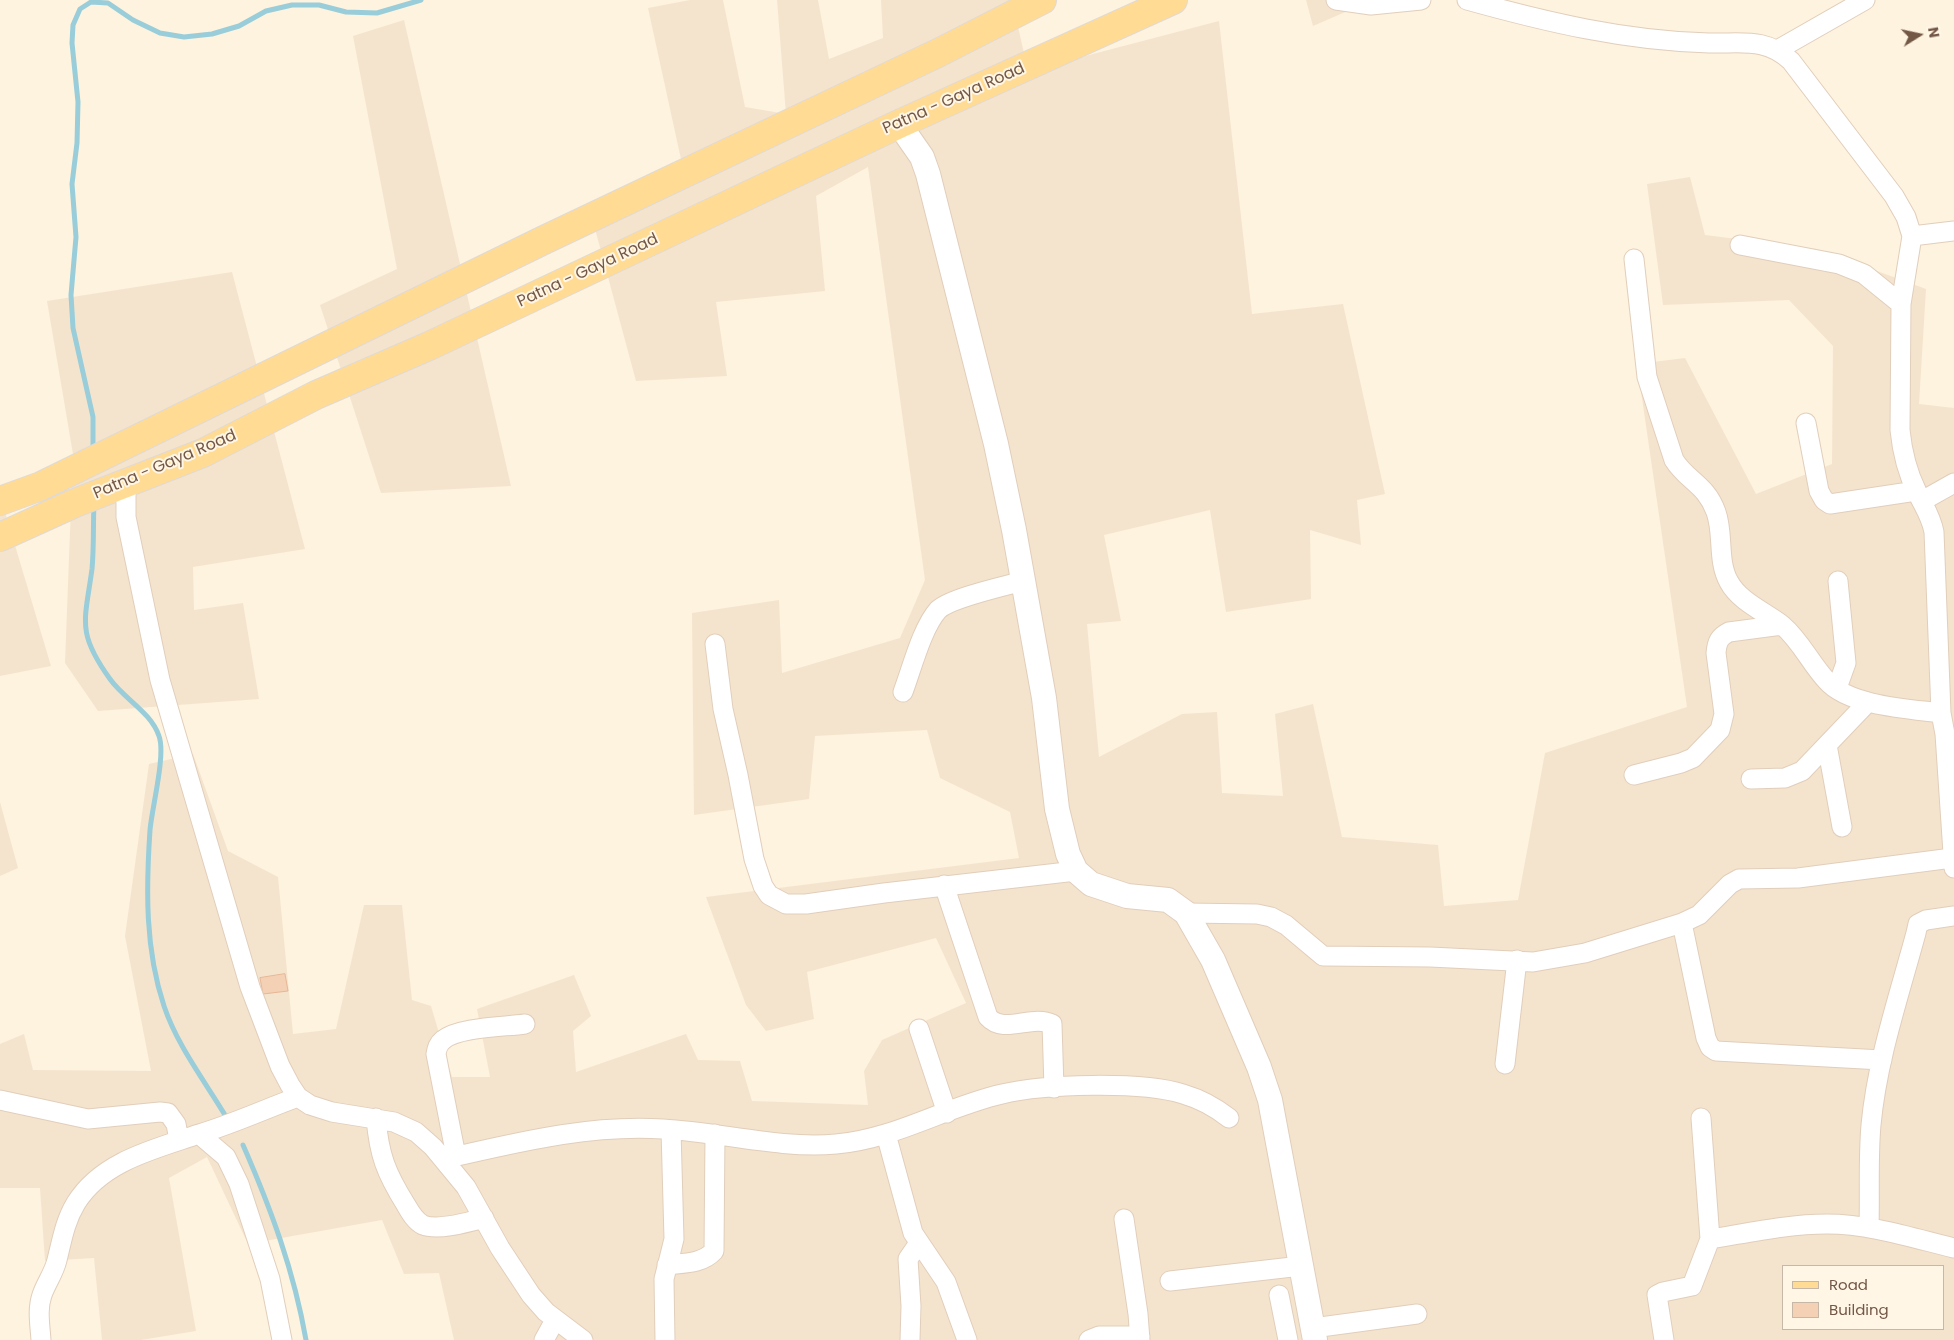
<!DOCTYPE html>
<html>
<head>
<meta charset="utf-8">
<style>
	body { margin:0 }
	#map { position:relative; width:1954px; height:1340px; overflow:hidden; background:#fdf3df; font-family:Poppins,sans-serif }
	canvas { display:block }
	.legend { position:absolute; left:1782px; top:1265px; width:162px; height:65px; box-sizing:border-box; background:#fff6e6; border:1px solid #c7b7a6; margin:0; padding:6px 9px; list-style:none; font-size:15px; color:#745846 }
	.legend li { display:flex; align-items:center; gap:10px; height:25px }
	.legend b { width:25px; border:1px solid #c7b7a6 }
	.north { position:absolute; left:1894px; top:10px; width:50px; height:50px; -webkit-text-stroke:4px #fff6e6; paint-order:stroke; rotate:80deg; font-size:14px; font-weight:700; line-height:20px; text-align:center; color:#745846 }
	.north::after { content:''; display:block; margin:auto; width:18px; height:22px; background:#745846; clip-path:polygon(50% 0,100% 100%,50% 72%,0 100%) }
</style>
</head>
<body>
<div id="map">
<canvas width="1954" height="1340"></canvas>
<ul class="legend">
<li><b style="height:6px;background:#ffdb94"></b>Road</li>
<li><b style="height:14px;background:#f4d0b5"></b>Building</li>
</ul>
<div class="north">N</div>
</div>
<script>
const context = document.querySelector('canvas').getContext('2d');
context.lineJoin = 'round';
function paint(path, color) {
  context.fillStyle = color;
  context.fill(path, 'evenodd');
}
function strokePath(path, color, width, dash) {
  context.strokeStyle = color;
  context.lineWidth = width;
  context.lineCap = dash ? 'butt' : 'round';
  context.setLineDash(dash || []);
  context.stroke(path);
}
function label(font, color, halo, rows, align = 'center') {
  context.font = font + ' Poppins,sans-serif';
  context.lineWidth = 4;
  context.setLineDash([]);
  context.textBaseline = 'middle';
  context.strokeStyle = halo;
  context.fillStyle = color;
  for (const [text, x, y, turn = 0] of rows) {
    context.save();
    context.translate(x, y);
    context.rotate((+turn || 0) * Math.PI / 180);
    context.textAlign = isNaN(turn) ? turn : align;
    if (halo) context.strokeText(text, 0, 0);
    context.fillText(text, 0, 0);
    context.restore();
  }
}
const residential = new Path2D(`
	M690 0H723L745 107 786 114 777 0H818L829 59 883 38 881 0H1012L1028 71 1219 21 1252 314 1343 304 1385 494 1357 500 1361 545 1310 530 1311 599 1226 612 1210 510 1104 535 1121 621 1087 624 1099 757 1182 714 1217 712 1222 793 1283 796 1275 714 1313 704 1342 837 1438 845 1444 906 1518 900 1545 753 1687 707 1637 364 1685 358 1756 494 1832 464 1833 346 1789 300 1663 305 1647 184 1690 177 1705 235 1817 249 1926 289 1919 404 1954 408V1340H454L439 1273 404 1274 382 1220 248 1244 207 1157 169 1178 196 1331 141 1340H102L94 1258 45 1261 40 1188H0V1044L24 1034 33 1070 151 1071 125 936 149 764 193 754 228 851 278 877 293 1034 336 1029 364 905H402L412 1000 431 1006 452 1077H490L477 1009 574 975 591 1016 573 1031 576 1072 686 1034 698 1060 740 1061 752 1101 868 1105 864 1071 882 1040 966 1003 936 938 807 972 814 1019 766 1031 746 1005 706 897 1019 858 1010 812 940 778 927 730 815 736 809 799 694 815 692 613 779 600 782 673 900 638 925 580 868 167 816 196 825 291 716 302 727 376 636 381 591 214 684 173 648 8ZM1783 1266H1943V1329H1783Z
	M1306 0H1373L1313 26Z
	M404 20 511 486 381 493 320 305 397 269 353 36Z
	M232 272 305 549 193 567 194 610 243 603 259 699 98 711 65 663 73 454 47 301Z
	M0 495 51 666 0 676Z
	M0 802 18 868 0 876Z`);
const stream = new Path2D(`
	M93 451V417L73 328 71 295 76 237 72 184 77 143 78 102 72 43 73 25 80 9 91 2 108 3 133 20 160 33 184 37 212 34 239 26 266 11 292 5H319L346 12 377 13 421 0
	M94 504C93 525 94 548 92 569 85 621 76 632 110 679 124 699 151 712 159 736 166 755 152 807 150 830 146 889 145 949 164 1006 177 1045 204 1080 225 1115
	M243 1145C271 1209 294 1271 306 1340`);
const building = new Path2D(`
	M285 974 288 991 263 994 260 978Z`);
const minor = new Path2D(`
	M1336 0 1371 5 1421 0
	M1467 0C1546 22 1626 41 1709 43 1741 44 1766 37 1791 61L1894 196 1906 217 1912 236 1901 304 1900 430C1902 450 1908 474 1917 492 1924 507 1931 516 1934 532L1941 713 1945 734 1954 868
	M1779 49 1865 0
	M1912 236 1954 231
	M1740 245 1839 264 1864 274 1901 304
	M1634 259 1647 377 1674 460C1687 481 1706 484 1716 512 1724 534 1717 561 1729 582 1739 601 1765 612 1782 625 1801 641 1810 663 1827 681 1849 706 1910 709 1941 713
	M1806 423 1819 491 1824 500 1830 504 1916 491
	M126 484V517L160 680 250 987 280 1066 290 1085 298 1097 310 1105 332 1112 394 1122 416 1132 433 1147 466 1187 500 1248 531 1295 546 1312 583 1340
	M1922 501 1954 483
	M715 644 723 709 738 775 754 859 763 886 769 895 786 904H806L884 893 1076 871
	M1837 688 1846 663 1838 581
	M903 692C912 668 922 628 938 610 950 598 1005 586 1023 581
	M1827 745 1842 827
	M1634 775 1681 763 1693 758 1720 730 1724 714 1716 653C1717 642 1719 637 1729 632L1782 625
	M1751 779 1785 778 1802 771 1867 703
	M944 885 988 1017C1004 1035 1032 1014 1052 1024L1054 1088
	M1186 913 1257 914 1271 917 1286 925 1323 956 1430 957 1533 962 1585 953 1682 923 1699 915 1730 884 1739 879 1798 878 1952 858
	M1682 923 1706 1038 1710 1047 1716 1051 1882 1060
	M919 1029 947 1113
	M1505 1064 1517 960
	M0 1100 88 1119 160 1112 168 1113 176 1124 179 1140
	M376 1118C379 1155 386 1173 406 1205 410 1212 415 1221 423 1225 438 1231 469 1222 484 1218
	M199 1134 226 1157 239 1184 270 1279 282 1340
	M886 1134 913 1233 946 1282 967 1340
	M456 1156 436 1054C437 1048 438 1044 443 1040 458 1027 504 1027 525 1024
	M444 1159C515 1143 589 1124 663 1129 720 1132 779 1149 836 1144 895 1139 945 1107 1002 1094 1044 1084 1141 1081 1183 1094 1200 1099 1215 1107 1229 1118
	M1124 1219 1138 1314 1140 1340
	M1869 1228C1870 1194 1868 1159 1871 1125 1877 1060 1899 996 1916 933L1918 924 1926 920 1954 916
	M1710 1239C1748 1233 1788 1224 1827 1224 1870 1224 1913 1238 1954 1248
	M667 1265C684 1263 702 1264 714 1251L715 1134
	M1170 1281 1301 1266
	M1279 1295 1288 1340
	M1313 1328 1417 1314
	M41 1340C40 1325 37 1309 42 1295 46 1283 54 1273 57 1260 62 1240 65 1221 76 1203 102 1161 155 1149 199 1134 233 1124 265 1109 298 1097
	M544 1340 555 1320
	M665 1340 664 1279 674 1239 671 1130
	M910 1340 911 1306 908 1259 919 1243
	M1089 1340 1099 1336H1140
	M1664 1340 1657 1295 1663 1292 1692 1286 1710 1239 1701 1118`);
const tertiary = new Path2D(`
	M899 124 922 157 928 174 996 444 1014 530 1044 698 1057 809 1068 854 1076 871 1091 884 1127 896 1168 900 1186 913 1213 960 1259 1067 1270 1100 1315 1340`);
const primary = new Path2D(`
	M0 501 41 486 544 240 938 53 1042 0
	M0 537 75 503 203 453 316 395 429 346 899 124 1173 0`);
const streetNames = [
	["Patna - Gaya Road",954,99,-24],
	["Patna - Gaya Road",588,271,-25],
	["Patna - Gaya Road",165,465,-23]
];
paint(residential, '#f5e4cd');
strokePath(stream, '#99cdd9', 5);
paint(building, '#f4d0b5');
strokePath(building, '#e7b795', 1);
strokePath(minor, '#e1cebb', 21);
strokePath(tertiary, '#e1cebb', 26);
strokePath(primary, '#e0dad6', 30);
strokePath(minor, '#fff', 19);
strokePath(tertiary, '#fff', 24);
strokePath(primary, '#ffdb94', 28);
label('16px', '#745846', '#fff6e6', streetNames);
</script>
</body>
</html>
